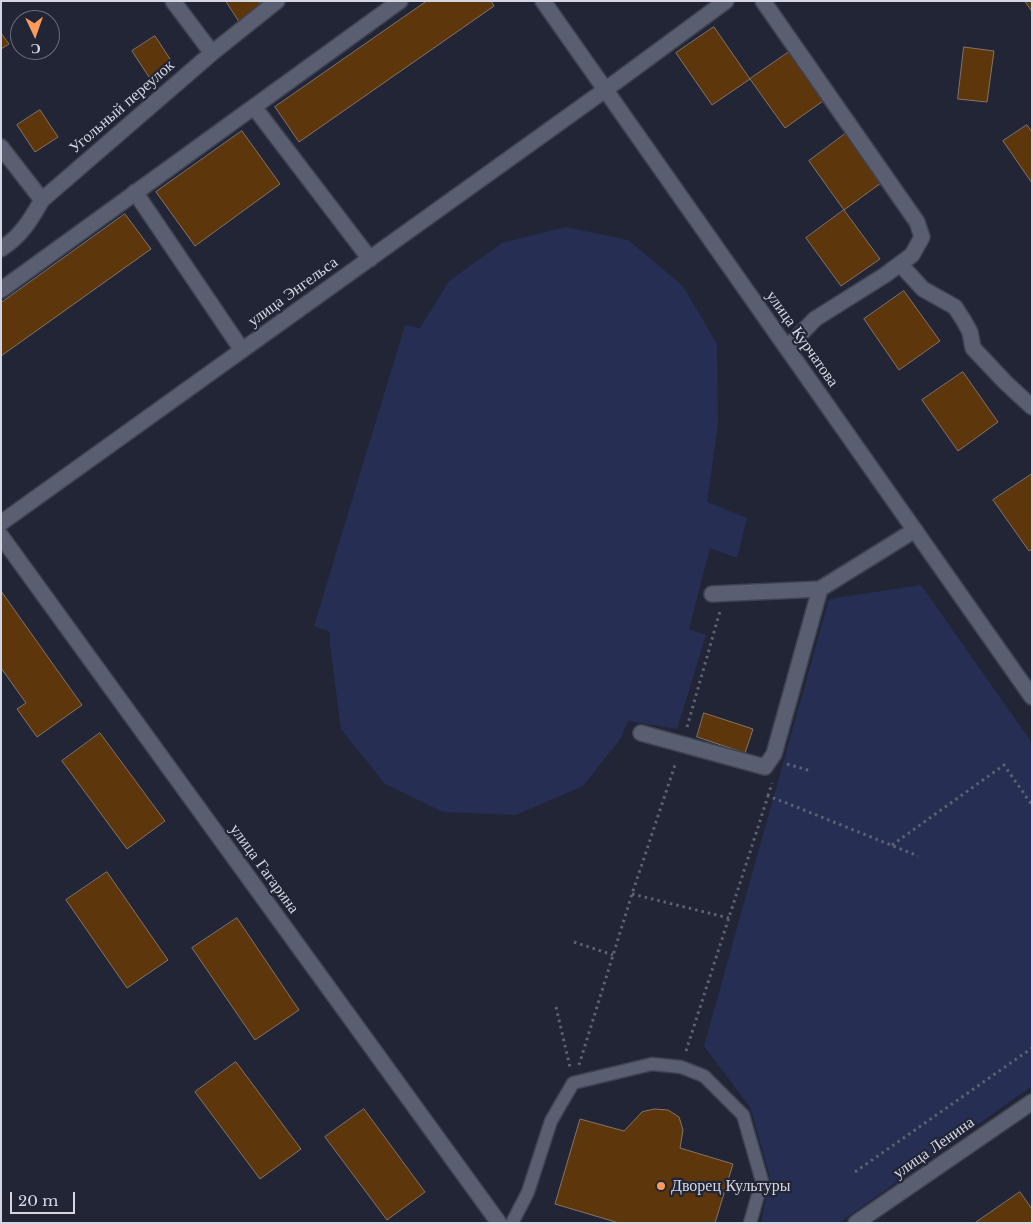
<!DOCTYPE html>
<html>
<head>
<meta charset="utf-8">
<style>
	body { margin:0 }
	#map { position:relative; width:1033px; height:1224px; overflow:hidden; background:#212536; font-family:"Libre Baskerville",serif }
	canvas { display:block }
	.frame { position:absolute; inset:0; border:2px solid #d4d7e2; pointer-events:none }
	.north { position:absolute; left:10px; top:10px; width:50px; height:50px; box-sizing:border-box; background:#212536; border:1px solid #696c7b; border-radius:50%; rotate:177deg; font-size:14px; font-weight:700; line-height:20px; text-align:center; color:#d4d7e2 }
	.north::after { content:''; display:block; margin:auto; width:18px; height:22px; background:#ff9b59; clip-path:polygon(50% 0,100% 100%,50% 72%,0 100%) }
	.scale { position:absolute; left:10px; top:1192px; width:65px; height:22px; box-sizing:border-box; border:2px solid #d4d7e2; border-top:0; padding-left:6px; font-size:15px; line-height:18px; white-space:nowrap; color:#d4d7e2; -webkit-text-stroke:4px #212536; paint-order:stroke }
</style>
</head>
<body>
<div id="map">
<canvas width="1033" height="1224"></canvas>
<div class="frame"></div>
<div class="north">С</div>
<div class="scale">20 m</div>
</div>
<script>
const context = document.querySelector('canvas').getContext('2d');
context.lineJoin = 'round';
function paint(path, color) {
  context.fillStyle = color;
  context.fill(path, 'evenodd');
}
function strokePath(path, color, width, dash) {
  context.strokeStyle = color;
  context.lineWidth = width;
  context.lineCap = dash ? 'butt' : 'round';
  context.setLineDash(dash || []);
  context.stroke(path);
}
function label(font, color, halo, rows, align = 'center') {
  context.font = font + ' "Libre Baskerville",serif';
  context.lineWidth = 4.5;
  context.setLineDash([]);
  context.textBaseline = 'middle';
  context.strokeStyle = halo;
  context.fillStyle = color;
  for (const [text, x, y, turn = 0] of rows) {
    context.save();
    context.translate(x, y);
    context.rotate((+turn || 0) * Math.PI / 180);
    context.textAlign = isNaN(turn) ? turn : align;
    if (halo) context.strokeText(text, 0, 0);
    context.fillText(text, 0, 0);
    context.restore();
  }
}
const green = new Path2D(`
	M566 227 628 240 683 286 717 344 718 424 707 502 747 518 737 558 710 548 689 629 706 635 677 729 628 721 621 738 583 786 516 815 443 812 385 784 341 729 330 645V632L314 626 405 325 420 328 449 281 502 243Z
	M921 585 1032 743V1086L839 1223H761L770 1177 750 1107 704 1046 829 599Z`);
const building = new Path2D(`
	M226 1H259L261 5 239 21Z
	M427 1H491L494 6 299 142 275 107Z
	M1025 1H1032V11Z
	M714 27 750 79 712 105 676 53Z
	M1 33 9 44 1 49Z
	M155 36 172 62 149 77 132 51Z
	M964 47 994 51 987 102 958 99Z
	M789 52 823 101 785 128 750 79Z
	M40 110 58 137 35 152 17 125Z
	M1027 125 1032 132V183L1003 141Z
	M242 131 280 184 195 246 156 192Z
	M849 131 885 180 844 210 809 161Z
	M844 210 880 259 841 286 806 238Z
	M125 214 151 249 1 356V303Z
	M904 291 940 341 899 370 864 319Z
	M963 372 998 422 958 451 922 400Z
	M1032 474V549L1029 551 993 500Z
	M1 591 82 705 37 737 17 709 26 703 1 668Z
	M704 713 753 729 745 753 697 737Z
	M100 733 165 821 127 849 62 761Z
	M107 872 168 960 127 988 66 900Z
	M237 918 299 1010 255 1040 192 948Z
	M236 1062 301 1149 260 1179 195 1092Z
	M364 1109 425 1192 387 1220 325 1137Z
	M655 1109 668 1110 679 1117 683 1130 680 1148 733 1164 715 1223H619L555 1204 580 1119 624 1131 642 1112Z
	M1020 1192 1032 1209V1223H975Z`);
const path = new Path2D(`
	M687 727 720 611
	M787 764 811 771
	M768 796 772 783
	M892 845 1004 765 1032 805
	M632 894 729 918
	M574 942 613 955
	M556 1007 570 1067
	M686 1051 768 796 789 804 918 856
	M579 1065 632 894 676 762
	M855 1172 1032 1048`);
const lane = new Path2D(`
	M512 1223 528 1192 551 1121 573 1083 652 1064 681 1067 704 1076 743 1115 762 1181 750 1223`);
const street = new Path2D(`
	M173 1 212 53
	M763 1 917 222 922 237 912 255 885 275 815 319 787 348
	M254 107 370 259
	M1 147 42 200
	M135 192 242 350
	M1 249C21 236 30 221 42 200L212 53 277 1
	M900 264 923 289 955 307 964 321 970 332 973 348 1005 382 1032 407
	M1 290 400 1
	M1 523 605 90 726 1
	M1 536 499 1223
	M712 594 820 589 915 530
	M641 733 765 767 774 754 820 589
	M856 1223 1032 1102`);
const secondary = new Path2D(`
	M543 1 1032 697`);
const markers = [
	[661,1186,5,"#ff9b59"]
];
const streetNames = [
	["Угольный переулок",122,107,-41],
	["улица Энгельса",293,292,-36],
	["улица Курчатова",802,339,55],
	["улица Гагарина",264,869,54],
	["улица Ленина",934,1148,-35]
];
const poiNames = [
	["Дворец Культуры",671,1186]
];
paint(green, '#272e53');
paint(building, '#5d360c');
strokePath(building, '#867466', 1);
strokePath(lane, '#3f4250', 15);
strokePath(street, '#3f4250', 18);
strokePath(secondary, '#3f4250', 18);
strokePath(path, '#5f6271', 3, [2.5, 4]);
strokePath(lane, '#595f71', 12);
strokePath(street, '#595f71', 15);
strokePath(secondary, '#595f71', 15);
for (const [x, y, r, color] of markers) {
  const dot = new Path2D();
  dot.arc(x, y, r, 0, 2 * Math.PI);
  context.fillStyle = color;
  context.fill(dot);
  strokePath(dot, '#212536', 2);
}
label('16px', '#d4d7e2', '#212536', streetNames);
label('16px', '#d4d7e2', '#212536', poiNames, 'left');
</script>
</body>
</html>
